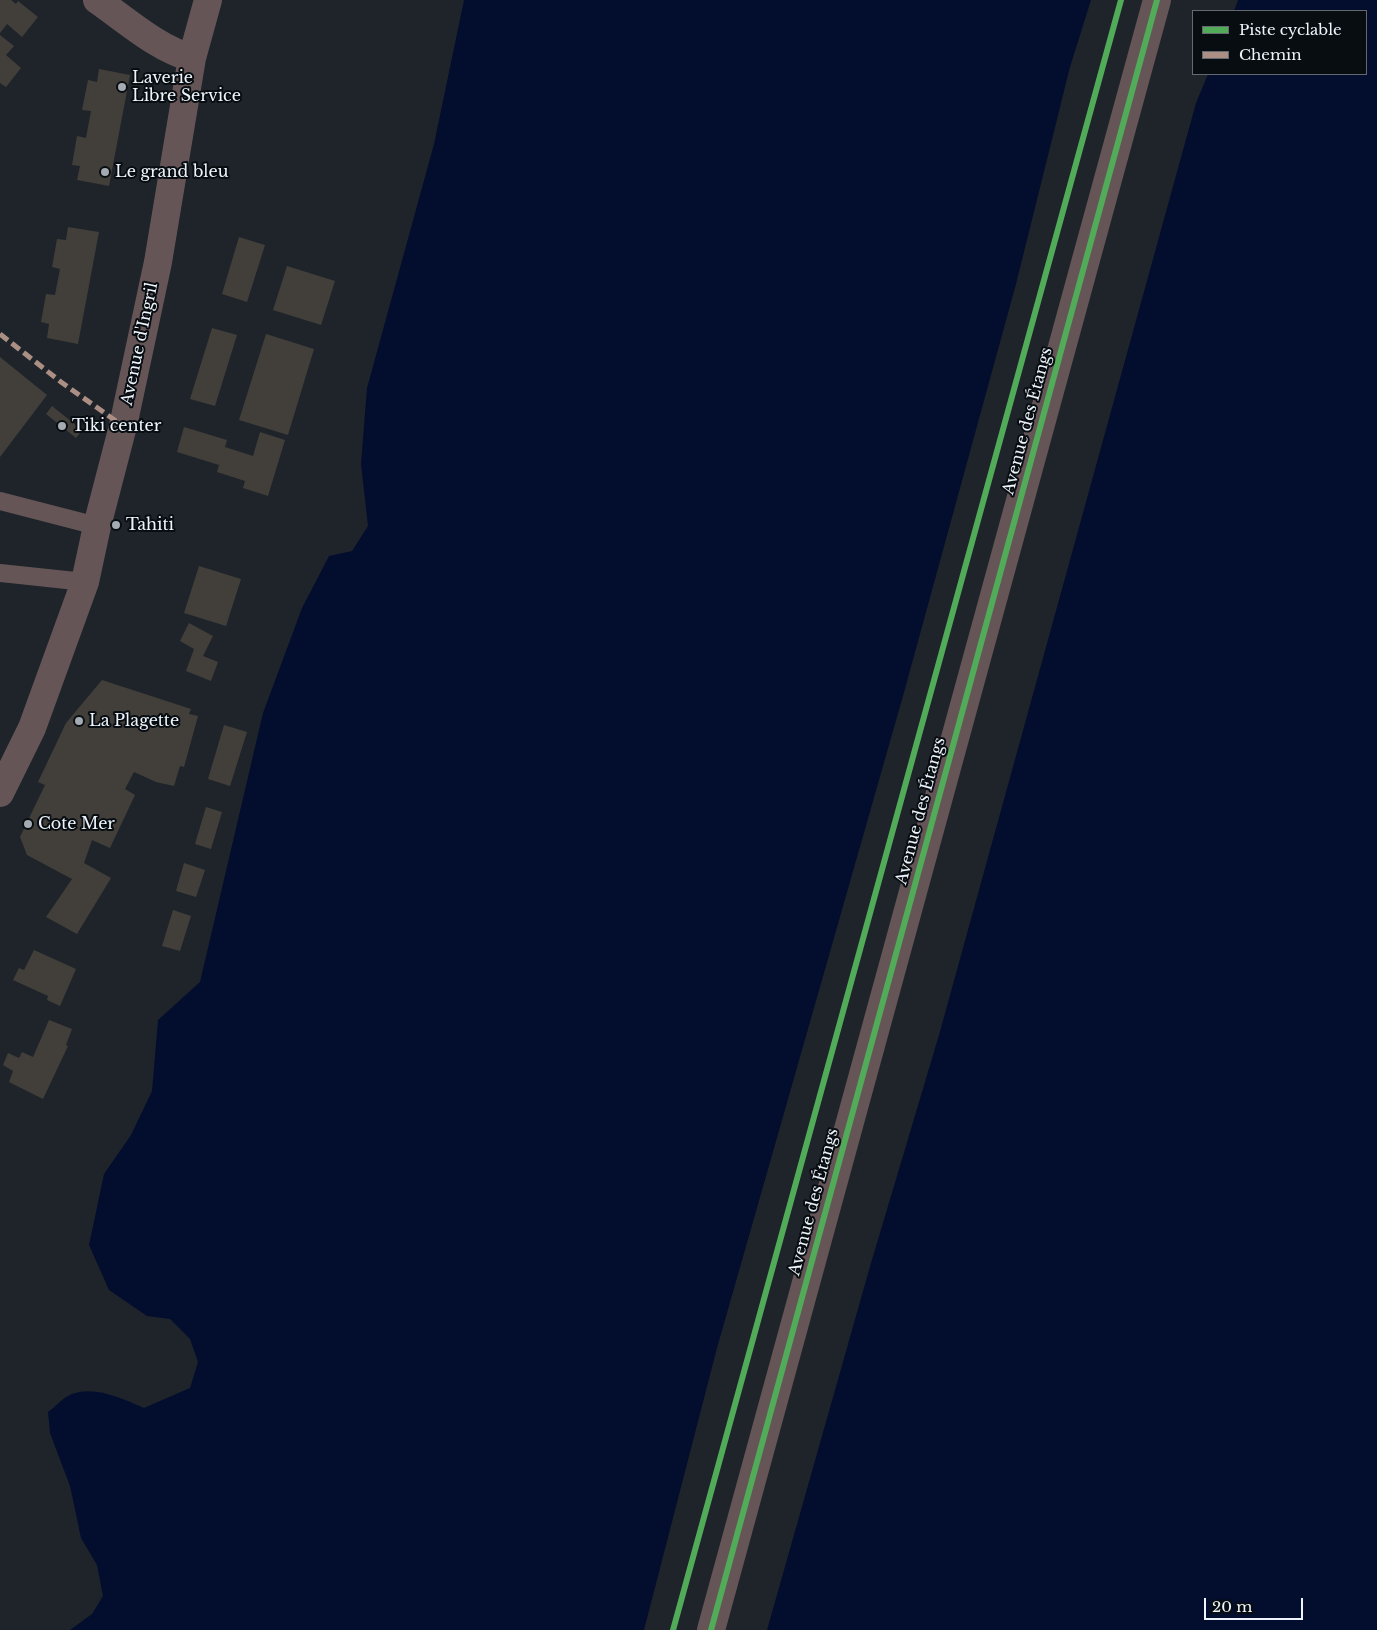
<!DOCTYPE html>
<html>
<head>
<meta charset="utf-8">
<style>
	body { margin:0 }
	#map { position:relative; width:1377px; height:1630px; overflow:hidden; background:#1e2429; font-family:"Libre Baskerville",serif }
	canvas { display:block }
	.legend { position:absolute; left:1192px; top:10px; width:175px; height:65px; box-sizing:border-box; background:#080d11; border:1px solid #64696f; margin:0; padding:6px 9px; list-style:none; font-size:15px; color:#edf4fb }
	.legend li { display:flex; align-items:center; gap:10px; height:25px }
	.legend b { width:25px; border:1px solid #64696f }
	.scale { position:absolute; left:1204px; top:1598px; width:99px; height:22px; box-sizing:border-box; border:2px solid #edf4fb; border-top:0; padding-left:6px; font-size:15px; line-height:18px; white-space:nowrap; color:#edf4fb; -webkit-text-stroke:4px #080d11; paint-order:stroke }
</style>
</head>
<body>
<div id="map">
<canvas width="1377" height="1630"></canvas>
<ul class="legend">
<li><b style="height:6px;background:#51ab58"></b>Piste cyclable</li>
<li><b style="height:6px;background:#ac8f84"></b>Chemin</li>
</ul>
<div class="scale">20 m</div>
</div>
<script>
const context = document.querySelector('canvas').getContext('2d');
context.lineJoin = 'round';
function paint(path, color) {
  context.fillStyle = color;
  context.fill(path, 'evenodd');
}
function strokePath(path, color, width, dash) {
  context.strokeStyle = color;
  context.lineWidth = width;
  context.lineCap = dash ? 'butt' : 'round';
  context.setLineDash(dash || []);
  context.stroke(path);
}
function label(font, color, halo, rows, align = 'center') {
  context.font = font + ' "Libre Baskerville",serif';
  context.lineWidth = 4;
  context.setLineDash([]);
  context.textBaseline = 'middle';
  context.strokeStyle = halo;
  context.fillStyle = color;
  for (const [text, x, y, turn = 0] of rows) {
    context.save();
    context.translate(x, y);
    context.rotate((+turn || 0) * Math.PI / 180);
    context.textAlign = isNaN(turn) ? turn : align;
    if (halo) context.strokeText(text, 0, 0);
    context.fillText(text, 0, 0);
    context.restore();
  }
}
const water = new Path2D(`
	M464 0H1091L1070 67 1016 284 903 696 717 1348 644 1630H70L92 1614 103 1596 97 1565 81 1538 70 1486 50 1433 48 1412C54 1408 60 1401 66 1397 91 1383 120 1398 144 1408L190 1388 198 1362 190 1339 170 1319 147 1316 109 1290 89 1245 104 1174 131 1135 152 1091 158 1020 200 982 263 713 302 608 329 556 352 551 368 526 361 464 367 388 434 144Z
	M1238 0H1377V1630H767L871 1263 939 1035 1196 103 1208 74H1366V11H1234Z`);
const building = new Path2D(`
	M0 0H11L16 4 18 1 38 17 22 37 7 24 0 33Z
	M0 35 14 46 6 55 21 68 6 87 0 83Z
	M99 69 130 75 109 186 77 180 80 166 72 165 77 136 86 138 91 111 82 110 88 80 97 82Z
	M68 227 99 232 78 344 47 338 49 324 41 322 46 294 55 295 60 269 52 267 57 239 66 240Z
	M239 237 265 245 247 302 222 294Z
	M287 266 335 281 321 325 273 310Z
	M212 328 237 335 215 406 190 399Z
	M266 334 314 349 288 435 239 420Z
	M0 357 47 395 0 457Z
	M52 406 82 430 76 438 46 414Z
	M184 427 227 440 225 447 253 456 260 432 285 440 268 496 243 488 245 481 217 472 219 465 177 452Z
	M199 566 241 579 226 626 184 613Z
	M189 623 213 636 203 656 218 662 211 681 186 671 194 649 180 641Z
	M102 680 191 709 189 714 198 716 184 767 180 766 174 786 156 782 134 772 125 789 135 795 110 848 92 840 84 863 111 878 77 934 46 917 72 879 27 855 20 837 45 785 38 782 66 723Z
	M224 725 247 732 230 786 208 779Z
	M206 807 222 812 211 849 195 844Z
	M184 863 205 870 196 897 176 891Z
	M173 910 191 916 180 951 162 946Z
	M34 950 76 969 60 1006 47 1000 48 996 13 980 19 968 24 970Z
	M49 1020 72 1029 66 1045 68 1046 43 1099 9 1082 13 1071 3 1065 8 1053 19 1058 22 1052 33 1057Z`);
const service = new Path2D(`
	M0 501 97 526
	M0 573 85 582`);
const minor = new Path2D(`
	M97 0C126 20 158 49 192 58
	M0 793 32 728 85 582 97 526 123 426 158 262 192 58 208 0`);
const tertiary = new Path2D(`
	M711 1630 1157 0`);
const quiet = new Path2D(`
	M0 334 61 382 123 426`);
const cycleway = new Path2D(`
	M673 1630 1121 0
	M711 1630 1157 0`);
const markers = [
	[122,87,5,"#a5abb2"],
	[105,172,5,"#a5abb2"],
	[62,426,5,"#a5abb2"],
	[116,525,5,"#a5abb2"],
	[79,721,5,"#a5abb2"],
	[28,824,5,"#a5abb2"]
];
const poiNames = [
	["Laverie",132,78],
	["Libre Service",132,96],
	["Le grand bleu",115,172],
	["Tiki center",72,426],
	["Tahiti",126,525],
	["La Plagette",89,721],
	["Cote Mer",38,824]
];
const streetNames = [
	["Avenue d'Ingril",140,344,-78],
	["Avenue des Étangs",1028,421,-75],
	["Avenue des Étangs",921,811,-75],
	["Avenue des Étangs",814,1202,-75]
];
paint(water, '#030e2e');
paint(building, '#423f3b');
strokePath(service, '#655557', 18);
strokePath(minor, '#655557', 28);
strokePath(tertiary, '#655557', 28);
strokePath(quiet, '#ac8f84', 5, [10, 5]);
strokePath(cycleway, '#51ab58', 6);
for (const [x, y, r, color] of markers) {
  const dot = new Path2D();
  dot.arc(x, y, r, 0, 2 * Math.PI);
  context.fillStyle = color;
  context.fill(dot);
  strokePath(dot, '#080d11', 2);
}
label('16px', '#edf4fb', '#080d11', poiNames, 'left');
label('16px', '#edf4fb', '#080d11', streetNames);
</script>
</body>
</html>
